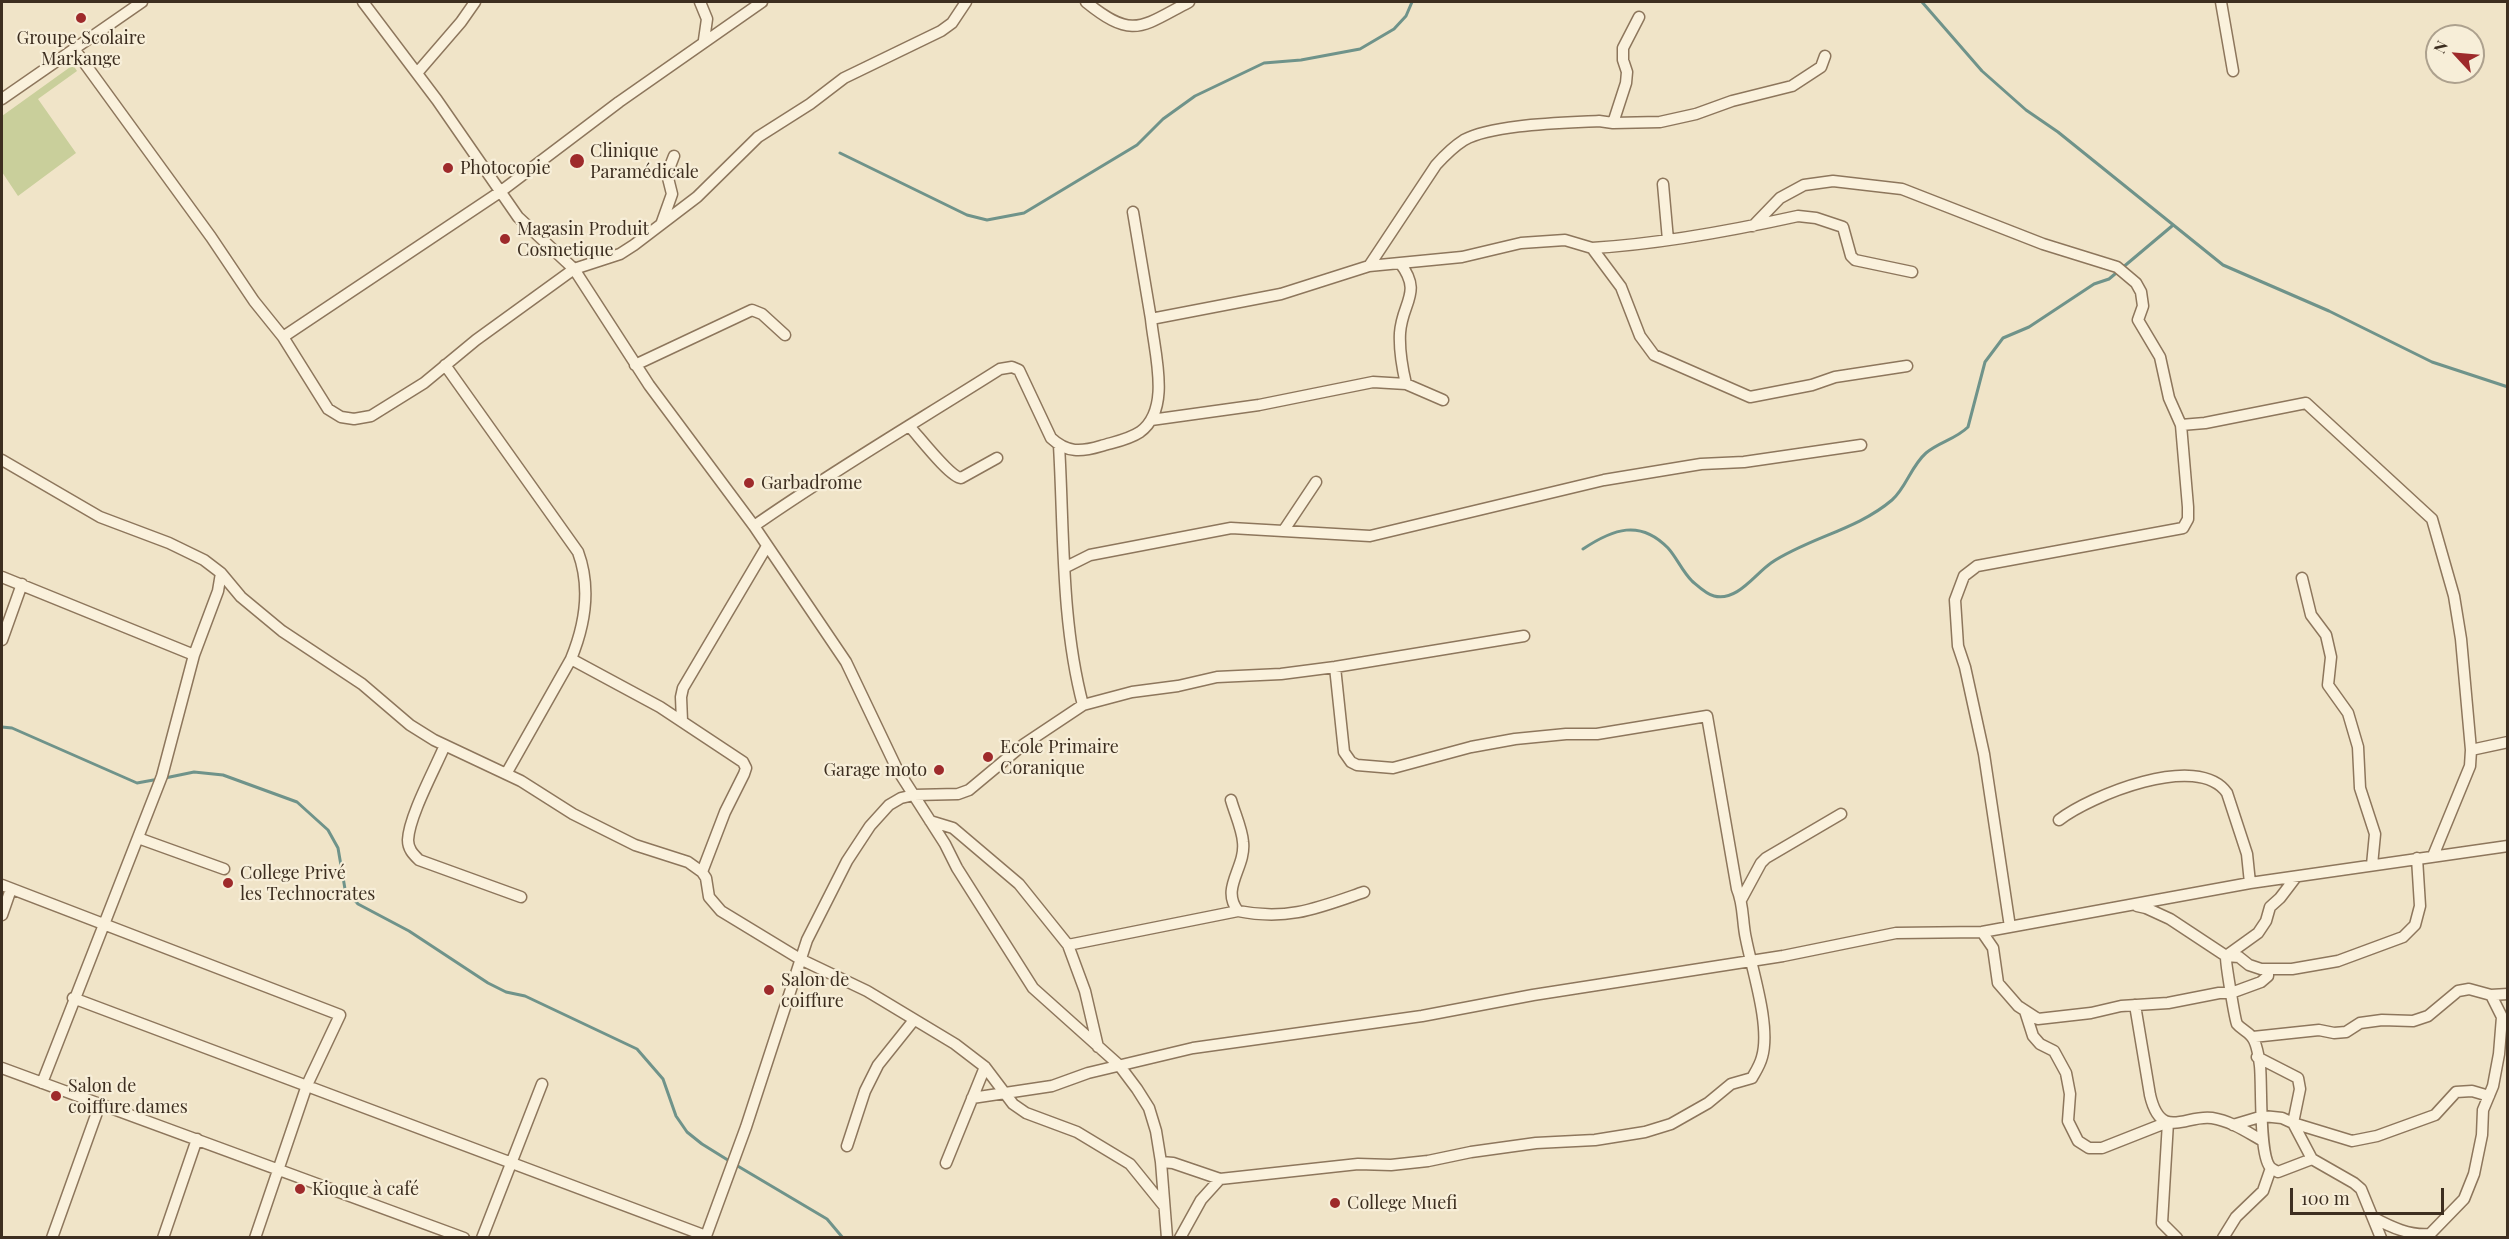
<!DOCTYPE html>
<html>
<head>
<meta charset="utf-8">
<style>
	body { margin:0 }
	#map { position:relative; width:2509px; height:1239px; overflow:hidden; background:#f0e4c8; font-family:"Playfair Display",serif }
	canvas { display:block }
	.frame { position:absolute; inset:0; border:3px solid #3d2e20; pointer-events:none }
	.north { position:absolute; left:2425px; top:24px; width:60px; height:60px; box-sizing:border-box; background:#f7eed8; border:2px solid #ada18e; border-radius:50%; rotate:296deg; font-size:16px; font-weight:700; line-height:24px; text-align:center; color:#3d2e20 }
	.north::after { content:''; display:block; margin:auto; width:21px; height:27px; background:#9e2a2b; clip-path:polygon(50% 0,100% 100%,50% 72%,0 100%) }
	.scale { position:absolute; left:2290px; top:1188px; width:154px; height:27px; box-sizing:border-box; border:3px solid #3d2e20; border-top:0; padding-left:8px; font-size:18px; line-height:21px; white-space:nowrap; color:#3d2e20; -webkit-text-stroke:4px #f7eed8; paint-order:stroke }
</style>
</head>
<body>
<div id="map">
<canvas width="2509" height="1239"></canvas>
<div class="frame"></div>
<div class="north">N</div>
<div class="scale">100 m</div>
</div>
<script>
const context = document.querySelector('canvas').getContext('2d');
context.lineJoin = 'round';
function paint(path, color) {
  context.fillStyle = color;
  context.fill(path, 'evenodd');
}
function strokePath(path, color, width, dash) {
  context.strokeStyle = color;
  context.lineWidth = width;
  context.lineCap = dash ? 'butt' : 'round';
  context.setLineDash(dash || []);
  context.stroke(path);
}
function label(font, color, halo, rows, align = 'center') {
  context.font = font + ' "Playfair Display",serif';
  context.lineWidth = 4.5;
  context.setLineDash([]);
  context.textBaseline = 'middle';
  context.strokeStyle = halo;
  context.fillStyle = color;
  for (const [text, x, y, turn = 0] of rows) {
    context.save();
    context.translate(x, y);
    context.rotate((+turn || 0) * Math.PI / 180);
    context.textAlign = isNaN(turn) ? turn : align;
    if (halo) context.strokeText(text, 0, 0);
    context.fillText(text, 0, 0);
    context.restore();
  }
}
const green = new Path2D(`
	M73 65 77 71 38 99 76 153 18 196 2 172V116Z`);
const stream = new Path2D(`
	M1922 2 1982 71 2026 110 2058 132 2223 265 2329 311 2432 362 2508 387
	M840 153 967 215 987 220 1024 213 1137 145 1163 119 1195 96 1264 63 1301 60 1360 49 1394 29 1406 16 1412 2
	M1583 549C1613 529 1640 519 1668 548 1677 558 1682 571 1692 581 1698 586 1706 594 1714 596 1737 602 1755 574 1771 563 1808 538 1857 530 1892 500 1906 488 1911 466 1926 453 1939 442 1956 439 1968 427L1985 362 2003 338 2029 327 2094 284 2109 279 2172 226
	M2 727 12 728 137 783 159 779
	M165 778 194 772 223 775 297 802 328 830 338 848 345 889 358 904 409 931 488 983 506 992 525 996 637 1049 663 1079 676 1116 687 1132 702 1144 731 1162
	M736 1165 827 1219 843 1238`);
const minor = new Path2D(`
	M363 2 437 100 518 217 574 269 649 385 754 526 846 662 897 769 945 844 957 868 1033 988 1119 1065 1137 1089 1149 1108 1156 1131 1161 1162 1167 1238
	M700 2 707 19 704 40
	M1086 2C1133 40 1141 27 1189 2
	M2221 2 2233 71
	M75 50 211 237 254 301 283 337 328 409 341 417 354 419 371 416 424 383 476 340 574 269 620 254 634 245 697 197 758 137 810 104 844 78 941 31 952 23 966 2
	M417 73 461 22 475 2
	M2 99 142 2
	M1613 123 1660 122 1696 114 1732 101 1792 86 1821 67 1825 56
	M1663 184 1668 240
	M1133 212 1151 319 1281 294 1369 266 1462 257 1521 243 1565 240 1592 248 1621 287 1640 336 1654 355 1750 397 1812 385 1835 377 1907 366
	M662 222 672 194 667 174 674 156
	M1753 226 1780 198 1804 185 1833 181 1902 189 2043 244 2117 267 2136 283 2141 292 2143 306 2138 320 2160 357 2169 398 2181 425 2188 507V519L2183 528 1977 566 1964 576 1955 600 1958 646 1965 667 1984 754 2010 927
	M1592 248C1661 244 1730 231 1798 216L1816 218 1843 227 1851 256 1855 260 1912 272
	M1400 263C1423 293 1402 302 1400 333 1399 351 1402 367 1406 384
	M1369 266 1436 165C1445 155 1453 147 1464 140 1493 124 1564 123 1599 121L1613 123 1626 83 1627 72 1623 60V48L1639 17
	M283 337 500 192 619 102 762 2
	M445 365 578 552C591 587 585 625 571 659L506 774
	M635 365 752 310 762 314 785 335
	M1151 420 1259 405 1373 382 1406 384 1443 400
	M2181 425 2205 423 2306 403 2432 519 2454 596 2461 639 2471 750 2470 766 2433 856
	M910 427C920 438 950 477 961 478L997 458
	M1059 445C1064 531 1061 622 1083 705
	M2 460 100 517 169 543 204 560 221 573 241 597 282 631 362 684 410 725 434 740 521 781 573 814 635 845 688 862 702 872 706 878 709 897 721 911 800 959 867 991 955 1044 985 1067 1013 1104 1026 1113 1077 1132 1130 1164 1164 1206
	M754 526C834 470 918 421 1000 369L1012 367 1019 370 1051 438C1067 453 1081 452 1101 446 1114 442 1128 440 1140 432 1172 409 1154 352 1151 319
	M1284 530 1316 482
	M1066 567 1090 555 1231 528 1370 536 1604 480 1701 464 1744 462 1861 445
	M2 577 194 655
	M2302 578 2311 615 2326 635 2331 657 2328 685 2348 713 2358 747 2360 788 2375 834 2372 865
	M2 640 22 584
	M571 659 660 707 743 762 746 768 744 774 725 812 702 872
	M682 721 681 697 683 688 767 546
	M445 745C435 769 409 816 408 840 408 849 413 854 419 860L521 897
	M2471 750 2508 742
	M1231 800C1235 814 1242 829 1243 842 1246 868 1220 888 1238 911
	M2059 820C2090 796 2198 751 2227 793L2247 854 2250 883
	M930 821 953 828 1019 884 1068 945 1085 991 1098 1047
	M138 838 224 869
	M2296 877 2280 898 2270 907 2266 921 2258 933 2226 956C2225 960 2235 1020 2237 1024 2241 1029 2247 1031 2251 1036 2257 1042 2259 1058 2260 1066 2262 1085 2259 1154 2270 1167 2272 1169 2276 1171 2278 1172L2312 1159
	M2 885 340 1015 307 1085 255 1238
	M1741 900 1761 863 1766 858 1841 814
	M2137 906 2146 908 2170 919 2226 956 2239 957 2249 965 2261 969H2292L2338 961 2403 937 2415 925 2420 906 2417 858
	M2 915 11 889
	M1982 932 1993 948 1998 983 2018 1006 2038 1019 2091 1013 2121 1006 2168 1003 2219 993H2231L2261 982 2268 976V971
	M1068 945 1238 911C1288 921 1318 908 1364 892
	M73 998 706 1236 705 1238
	M2135 1005 2150 1095C2161 1142 2186 1114 2212 1118 2231 1121 2247 1132 2263 1141
	M2025 1011 2033 1036 2040 1044 2054 1051 2066 1073 2070 1094 2068 1121 2078 1141 2089 1148H2102L2168 1122 2162 1223 2177 1238
	M2253 1037 2319 1030 2334 1033 2346 1032 2360 1023 2382 1020 2413 1021 2428 1016 2458 991 2469 989 2491 995 2508 994
	M2257 1057 2298 1078 2300 1089 2293 1123 2352 1141 2377 1136 2435 1115 2456 1092 2472 1091 2489 1096
	M2 1068 464 1238
	M42 1083 162 776 194 655 218 591 221 573
	M972 1098 1052 1086 1088 1073 1193 1048 1422 1016 1533 995 1783 956 1896 933 1982 932 2250 883 2508 846
	M2233 1125 2263 1116 2282 1118 2293 1123 2312 1159 2354 1183 2361 1189 2381 1238
	M847 1146 865 1091 878 1065 914 1020
	M1161 1162 1173 1163 1220 1179
	M946 1163 985 1067
	M2374 1218C2391 1227 2410 1236 2430 1234L2464 1199 2474 1174 2482 1135 2483 1110 2493 1086 2499 1054 2502 1017 2491 995
	M706 1236 746 1127 807 940 847 861 870 826 889 805 901 798 914 795 958 794 969 790 1023 745 1083 705 1132 692 1178 686 1217 677 1281 674 1335 667 1524 636
	M52 1238 100 1104
	M163 1238 197 1139
	M482 1238 542 1084
	M1180 1238 1201 1200 1220 1179 1358 1164 1391 1165 1428 1161 1471 1152 1536 1143 1595 1140 1645 1132 1671 1124 1708 1103 1731 1084 1752 1078C1756 1071 1760 1065 1762 1057 1771 1026 1752 970 1746 939 1742 922 1744 905 1737 889L1707 716 1597 734H1566L1515 739 1471 747 1393 768 1357 765 1351 762 1344 752 1335 667
	M2223 1238 2236 1217 2263 1191 2271 1168`);
const markers = [
	[81,18,6,"#9e2a2b"],
	[577,161,8,"#9e2a2b"],
	[448,168,6,"#9e2a2b"],
	[505,239,6,"#9e2a2b"],
	[749,483,6,"#9e2a2b"],
	[988,757,6,"#9e2a2b"],
	[939,770,6,"#9e2a2b"],
	[228,883,6,"#9e2a2b"],
	[769,990,6,"#9e2a2b"],
	[56,1096,6,"#9e2a2b"],
	[300,1189,6,"#9e2a2b"],
	[1335,1203,6,"#9e2a2b"]
];
const poiNames = [
	["Groupe Scolaire",81,38,"center"],
	["Markange",81,59,"center"],
	["Clinique",590,151],
	["Paramédicale",590,172],
	["Photocopie",460,168],
	["Magasin Produit",517,229],
	["Cosmetique",517,250],
	["Garbadrome",761,483],
	["Ecole Primaire",1000,747],
	["Coranique",1000,768],
	["Garage moto",927,770,"right"],
	["College Privé",240,873],
	["les Technocrates",240,894],
	["Salon de",781,980],
	["coiffure",781,1001],
	["Salon de",68,1086],
	["coiffure dames",68,1107],
	["Kioque à café",312,1189],
	["College Muefi",1347,1203]
];
paint(green, '#c9cf9b');
strokePath(stream, '#6f938a', 3);
strokePath(minor, '#8d765c', 13);
strokePath(minor, '#faf1dc', 10);
for (const [x, y, r, color] of markers) {
  const dot = new Path2D();
  dot.arc(x, y, r, 0, 2 * Math.PI);
  context.fillStyle = color;
  context.fill(dot);
  strokePath(dot, '#f7eed8', 2);
}
label('18px', '#3d2e20', '#f7eed8', poiNames, 'left');
</script>
</body>
</html>
